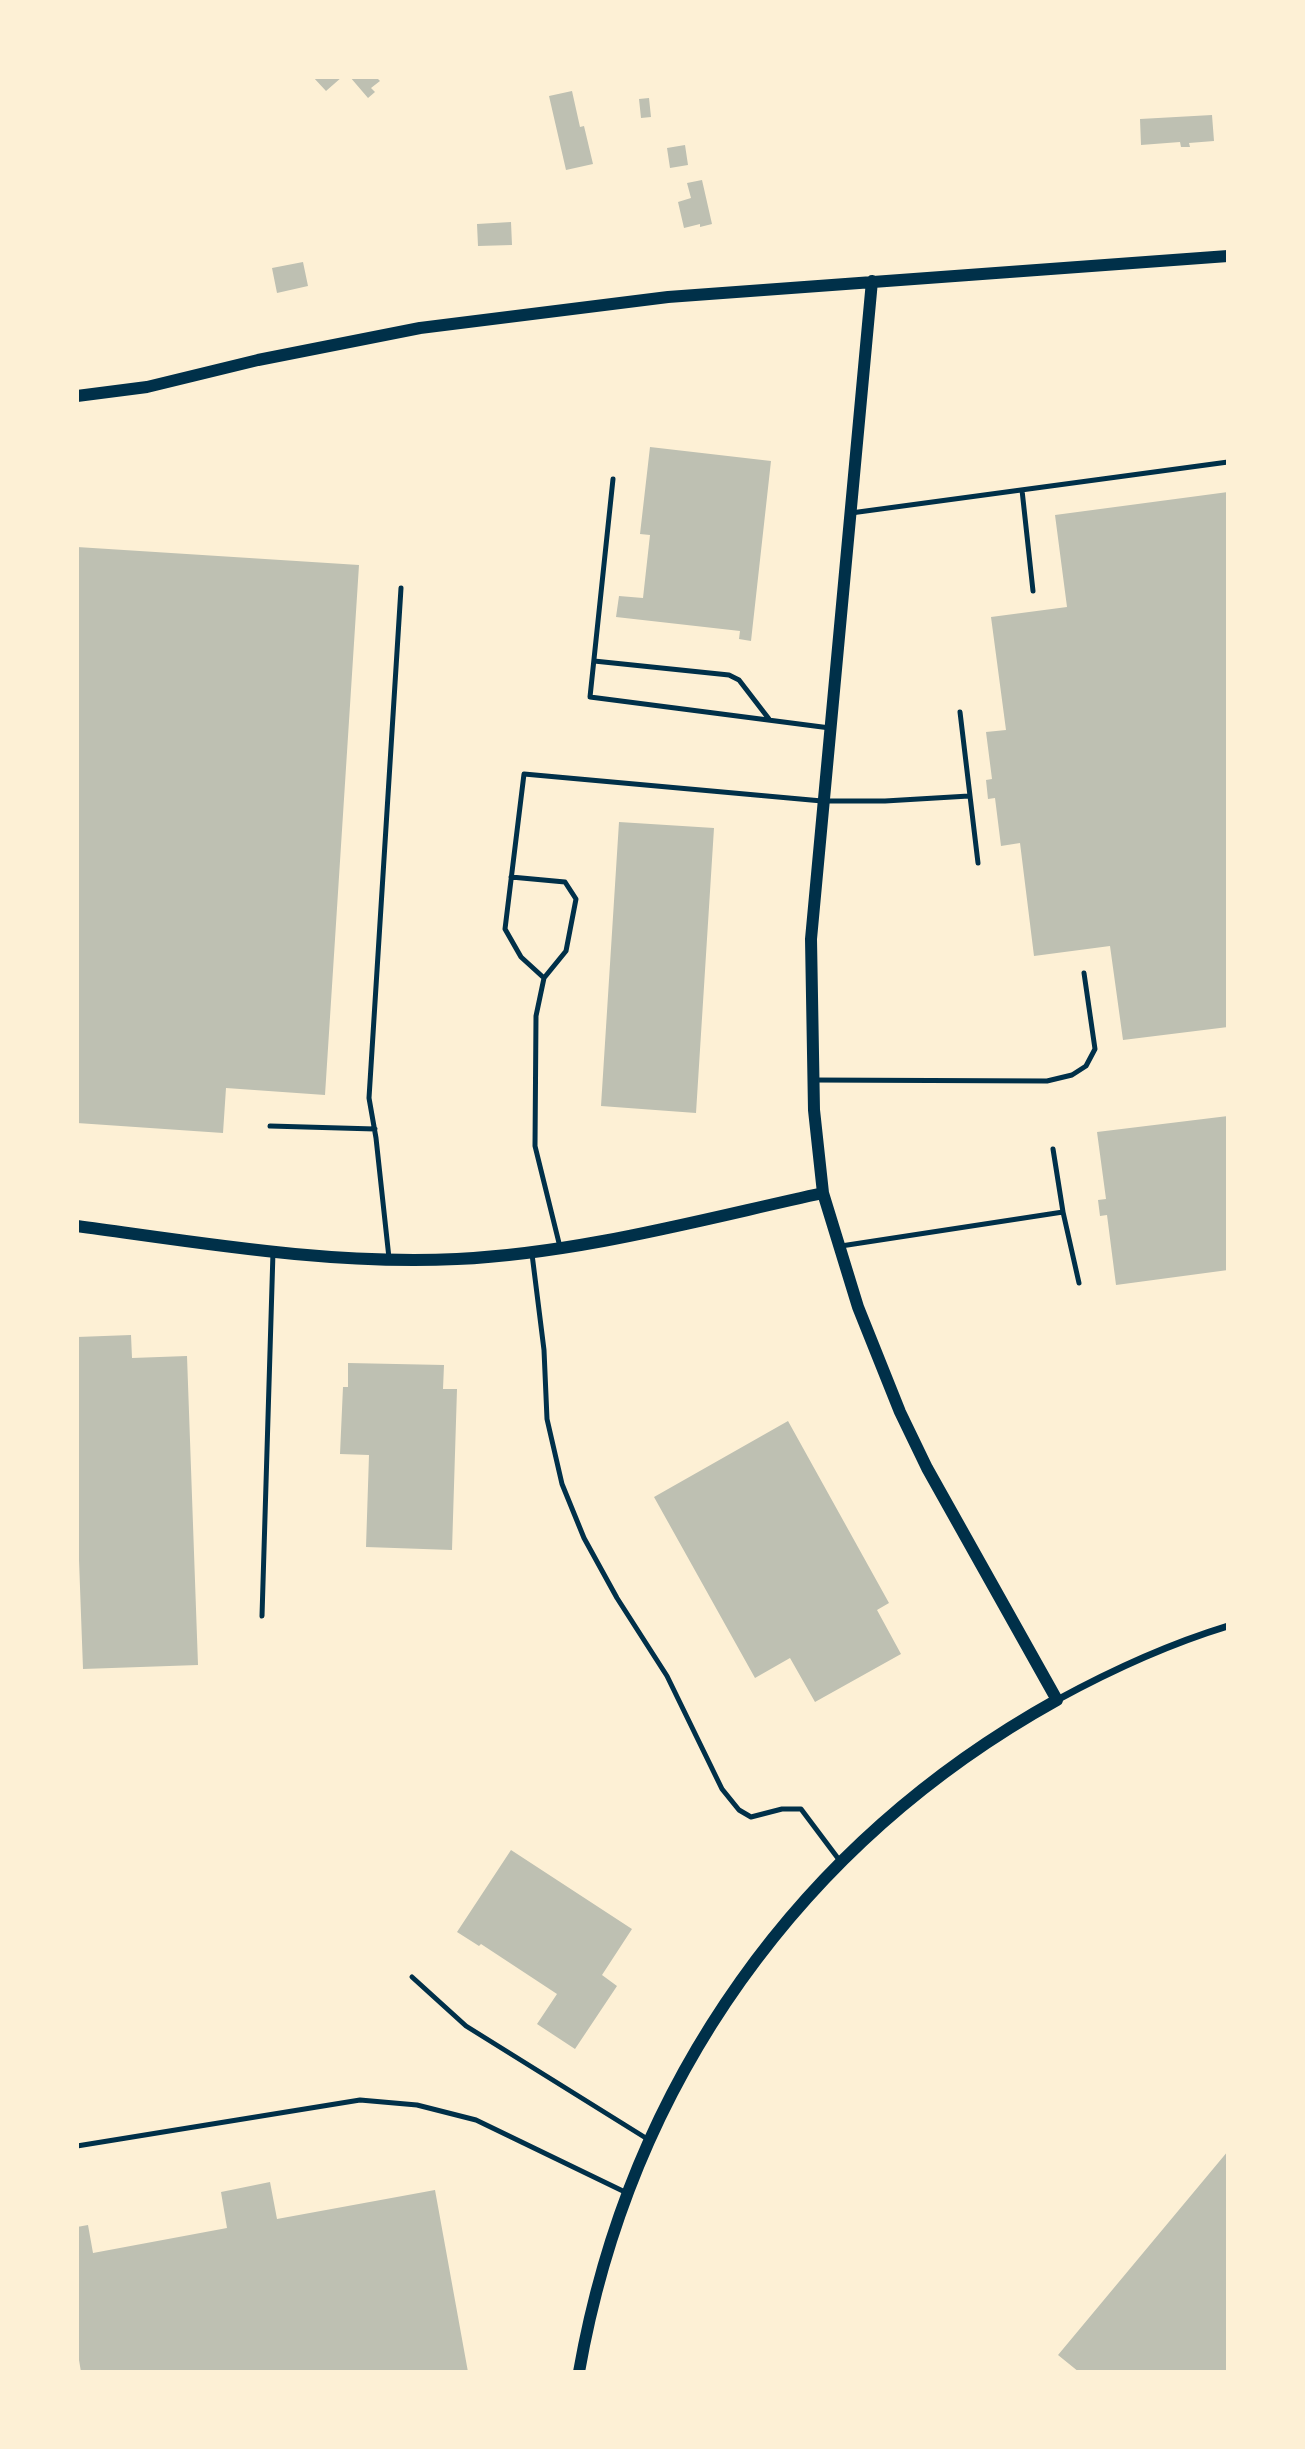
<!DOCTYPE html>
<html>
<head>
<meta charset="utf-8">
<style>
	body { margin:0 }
	#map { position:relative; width:1305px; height:2449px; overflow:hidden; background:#fdf0d5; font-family:"Roboto Serif",serif }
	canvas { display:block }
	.frame { position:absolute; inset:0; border:79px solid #fdf0d5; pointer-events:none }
</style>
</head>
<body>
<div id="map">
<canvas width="1305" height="2449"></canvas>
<div class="frame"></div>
</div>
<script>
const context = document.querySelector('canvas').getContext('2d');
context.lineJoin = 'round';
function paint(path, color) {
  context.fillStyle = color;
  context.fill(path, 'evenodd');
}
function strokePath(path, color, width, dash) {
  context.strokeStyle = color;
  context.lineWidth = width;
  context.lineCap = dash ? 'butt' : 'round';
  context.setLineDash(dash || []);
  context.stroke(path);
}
const building = new Path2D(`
	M313 77H342L326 91Z
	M350 77H376L380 81 371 88 375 92 368 98Z
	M572 91 580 127 584 126 593 164 566 170 549 96Z
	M649 98 651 117 641 118 639 99Z
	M1212 115 1214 141 1189 143 1190 147H1181L1180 142 1141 145 1140 119Z
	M685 145 688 165 670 168 667 148Z
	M702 180 712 224 700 227V224L684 228 678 202 691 198 687 183Z
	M511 222 512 245 478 246 477 224Z
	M303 262 308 286 277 293 272 268Z
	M650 447 771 461 751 641 739 639 740 631 616 617 619 596 643 598 650 535 640 534Z
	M1228 492V1027L1123 1040 1110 946 1034 956 1020 843 1001 846 995 798 988 799 986 780 992 779 986 732 1006 730 991 617 1067 607 1055 515Z
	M77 547 359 565 325 1095 226 1088 223 1133 77 1123Z
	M619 822 714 828 696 1113 601 1106Z
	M1228 1116V1270L1116 1285 1107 1215 1100 1216 1098 1200 1106 1199 1097 1132Z
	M131 1335 132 1358 187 1356 198 1665 83 1669 77 1506V1337Z
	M348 1363 444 1365 443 1389H457L452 1550 366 1547 369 1455 340 1454 343 1387H348Z
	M788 1421 889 1603 877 1610 901 1654 815 1702 790 1658 755 1678 654 1497Z
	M511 1850 632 1929 602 1975 617 1986 575 2049 537 2024 557 1994 481 1944 479 1946 457 1932Z
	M1228 2151V2372H1079L1058 2355Z
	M270 2182 277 2219 435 2190 468 2372H81L77 2348V2227L88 2225 93 2253 227 2228 221 2192Z`);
const service = new Path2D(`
	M613 479 590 697 830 728
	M1022 490 1033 591
	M851 513 1228 462
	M594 661 729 675 739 680 769 719
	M960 712 978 863
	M511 877 565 882 576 899 566 951 544 978
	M813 1080 1047 1081 1072 1075 1086 1066 1095 1049 1084 973
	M270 1126 375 1129
	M1053 1149 1063 1212 1079 1283
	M841 1246 1063 1212
	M560 1247 535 1146 536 1016 544 978 521 957 505 929 524 774 822 801H885L969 796
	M532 1254 544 1350 547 1419 562 1484 584 1538 617 1598 667 1676 722 1789 739 1810 751 1817 782 1809H801L840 1861
	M389 1258 376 1138 369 1098 401 588
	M262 1616 273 1252
	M412 1977 466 2026 649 2140
	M77 2146 360 2100 417 2105 476 2120 627 2193`);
const minor = new Path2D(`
	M1057 1700C1112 1670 1169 1644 1228 1626`);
const tertiary = new Path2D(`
	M77 396 147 387 258 360 420 328 668 297 1228 256
	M77 1226C203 1243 330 1265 457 1259 581 1253 703 1219 823 1193
	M579 2372C630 2082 800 1843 1057 1700L927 1468 900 1412 858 1307 823 1193 814 1110 811 939 872 281`);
paint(building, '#bec0b2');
strokePath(service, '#003049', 5);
strokePath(minor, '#003049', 7);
strokePath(tertiary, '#003049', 12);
</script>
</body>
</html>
